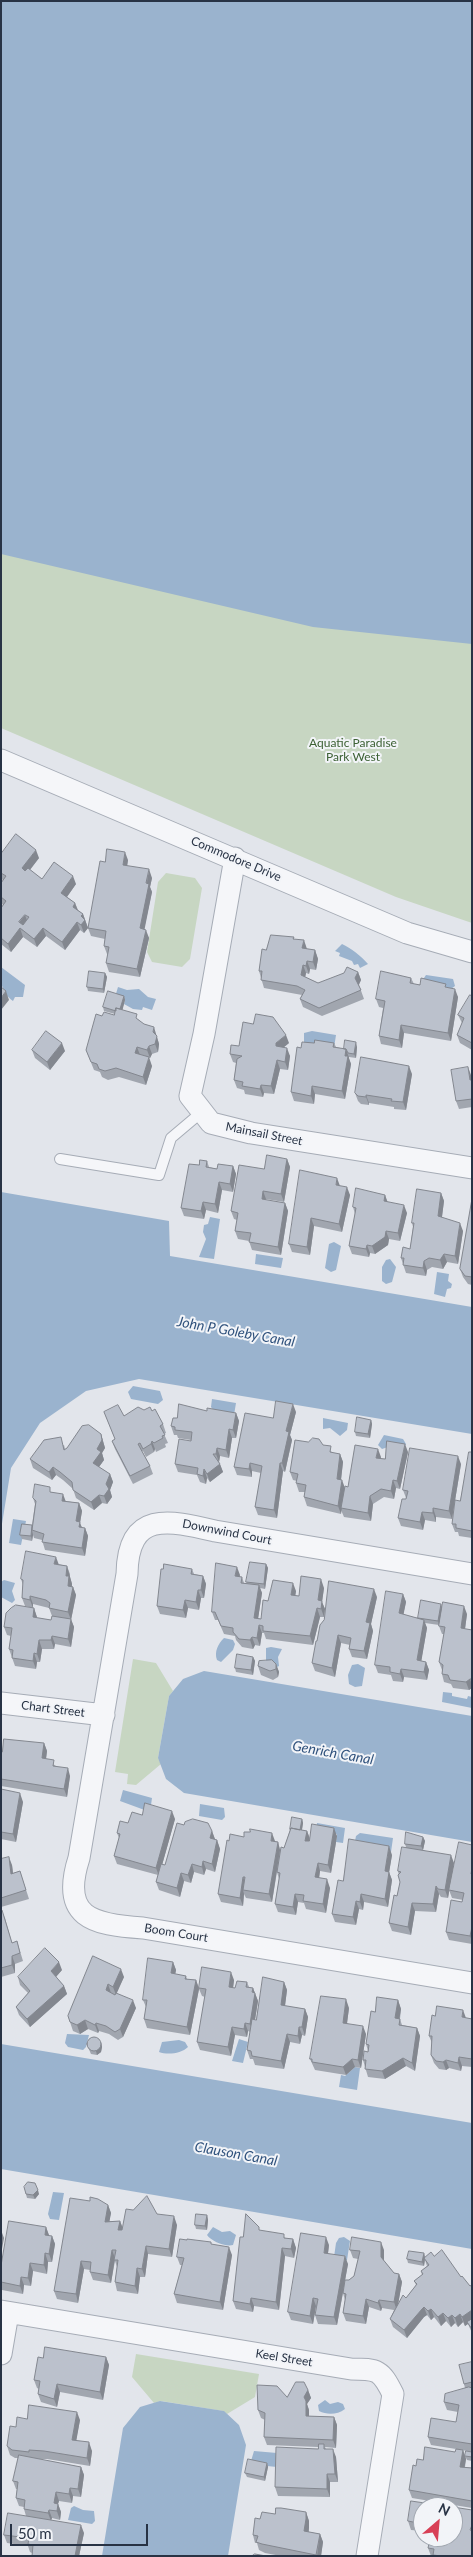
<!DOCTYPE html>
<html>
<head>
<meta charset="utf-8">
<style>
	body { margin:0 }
	#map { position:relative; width:473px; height:2557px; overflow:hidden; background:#e2e5eb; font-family:Lato,sans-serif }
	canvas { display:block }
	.frame { position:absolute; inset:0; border:2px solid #283345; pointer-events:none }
	.north { position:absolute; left:413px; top:2497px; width:50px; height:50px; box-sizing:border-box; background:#f2f4f8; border:1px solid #a1a7b0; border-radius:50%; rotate:27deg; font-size:14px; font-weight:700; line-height:20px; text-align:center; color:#283345 }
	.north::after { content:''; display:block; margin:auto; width:18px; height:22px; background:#d83f56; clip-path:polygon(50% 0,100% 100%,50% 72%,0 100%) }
	.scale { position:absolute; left:10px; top:2524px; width:138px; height:22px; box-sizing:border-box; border:2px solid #283345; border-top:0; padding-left:6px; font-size:15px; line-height:18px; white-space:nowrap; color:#283345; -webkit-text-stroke:4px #f2f4f8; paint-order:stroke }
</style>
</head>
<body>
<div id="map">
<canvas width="473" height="2557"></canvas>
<div class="frame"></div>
<div class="north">N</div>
<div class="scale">50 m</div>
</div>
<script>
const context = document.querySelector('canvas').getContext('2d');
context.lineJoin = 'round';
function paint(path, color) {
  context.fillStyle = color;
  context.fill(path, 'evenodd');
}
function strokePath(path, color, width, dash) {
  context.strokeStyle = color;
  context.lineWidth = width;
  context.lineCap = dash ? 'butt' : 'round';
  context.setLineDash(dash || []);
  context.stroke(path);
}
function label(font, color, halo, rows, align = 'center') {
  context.font = font + ' Lato,sans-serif';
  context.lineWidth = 4;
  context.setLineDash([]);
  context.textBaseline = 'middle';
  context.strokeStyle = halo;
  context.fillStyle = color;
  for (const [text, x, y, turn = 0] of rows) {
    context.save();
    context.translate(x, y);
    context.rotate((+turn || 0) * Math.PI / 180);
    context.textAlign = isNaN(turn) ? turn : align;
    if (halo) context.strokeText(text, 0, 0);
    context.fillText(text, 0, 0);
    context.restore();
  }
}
const green = new Path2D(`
	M1 425 472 592V923L396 897 1 728Z
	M166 873 195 878 202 888 190 959 182 967 152 962 147 952 158 882Z
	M133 1659 156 1663 173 1691 169 1696 158 1758 161 1764 136 1785 127 1784 128 1774 115 1772Z
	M136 2354 259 2374 255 2397 227 2414 223 2411 161 2401 154 2403 132 2377Z`);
const water = new Path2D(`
	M1 1H472V644L313 627 1 554Z
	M342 944C351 948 361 956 368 964L360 968 358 964 354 965 352 961 339 956 340 953 335 951Z
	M1 967 25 985 23 997H15L13 1001C0 991 1 982 1 967Z
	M426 975 453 979 455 986 451 989 422 981Z
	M118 987 127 990 139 989 148 997 156 999 152 1010 143 1007 142 1010 133 1009 124 1004 125 1000 115 997Z
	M312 1031 336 1035 334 1048 304 1044V1033Z
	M1 1192 169 1221 170 1256 472 1307V1434L139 1379 86 1391 40 1423 11 1468 1 1530Z
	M210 1217 220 1219 214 1259 199 1257 206 1239 203 1232 204 1225 208 1224Z
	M334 1242 341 1246 336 1270 331 1272 325 1268 329 1244Z
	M256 1254 283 1258 281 1268 255 1264Z
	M390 1259 396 1267 392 1282 386 1284 382 1281V1267L386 1260Z
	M437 1272 449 1274 448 1281 452 1284 451 1288 447 1289 445 1297 434 1294Z
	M133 1386 160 1391 163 1400 158 1404 131 1399 128 1392Z
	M212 1399 236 1403 234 1415 214 1411 211 1407Z
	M323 1418 348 1423 347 1430 340 1436 330 1428 323 1429Z
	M384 1435 403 1439 406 1444 403 1448 391 1446 382 1449 378 1445Z
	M13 1519 26 1521 21 1545 9 1543Z
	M4 1580 15 1583 12 1591 15 1600 12 1603 1 1597V1582Z
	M224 1638 233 1640 235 1644 233 1650 221 1662 217 1660C214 1652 218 1644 224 1638Z
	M271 1647 282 1649 278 1657 279 1666 277 1667 266 1662V1648Z
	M358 1664 365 1668 362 1686 355 1687 349 1684 348 1675 352 1665Z
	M204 1671 472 1716V1842L184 1793 166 1779 158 1758 169 1696 183 1679Z
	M443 1692 452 1693V1696L467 1699 468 1696 472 1697V1708L442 1702Z
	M123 1790 152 1798 150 1812 120 1801Z
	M200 1804 224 1808 225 1817 222 1820 199 1816Z
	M317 1823 345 1828 343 1843 336 1842 337 1834 316 1831Z
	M360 1833 393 1838 391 1852 365 1847 355 1841 356 1836Z
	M67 2034 89 2035 86 2047 83 2050 68 2047 65 2043Z
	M239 2039 248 2042 243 2063 232 2061Z
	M179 2040 185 2042 188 2047C181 2054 167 2055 159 2052L162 2042Z
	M1 2044 472 2123V2249L1 2169Z
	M355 2067 360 2068 357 2090 339 2087 341 2075 345 2076Z
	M53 2192 64 2193 59 2220 50 2219 48 2214Z
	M213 2227 222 2232 230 2231 236 2235 233 2245C225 2247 211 2241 207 2235Z
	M344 2237 350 2241 347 2260 344 2262 334 2257 336 2243 339 2238Z
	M325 2400 330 2404 338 2402 343 2404 345 2409C337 2415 327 2415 319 2411L318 2405Z
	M160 2401 224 2411 239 2425 246 2445 228 2556H102L123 2428 140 2407Z
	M254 2451 277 2453V2467L267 2466V2463L251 2461Z
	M74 2506 83 2510 94 2511 95 2521 92 2524 68 2520 71 2508Z`);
const lane = new Path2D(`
	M60 1159 159 1175 171 1138 203 1111`);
const street = new Path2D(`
	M1 760 407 933 472 952
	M235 858 204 1034 190 1096 211 1123 251 1133 472 1168
	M472 1574 215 1531C169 1520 128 1510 127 1574L79 1858C60 1917 92 1925 143 1928L472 1983
	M1 1703 104 1715
	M1 2311 351 2369C378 2369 381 2370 393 2394L367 2556
	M1 2354 8 2313`);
const wall = new Path2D(`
	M1 854 39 858 30 870 42 879 76 884 67 897 75 903 78 910 83 914 88 928 84 933 80 930 65 950 46 936 37 947 23 937 11 952 1 944V908L3 905 1 903V883L3 880 1 879Z
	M128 860 127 866 152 878 150 887 152 892 144 929 149 938 140 977 109 972 106 963 108 955 107 954 104 946 105 939 91 936 88 928 105 862Z
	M294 937V939L307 949 315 950 318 959 316 970 310 969 309 974 306 973 305 977 318 983 358 972 361 980 359 985 364 999 322 1016 303 1007 300 999 302 995 264 988 259 971 266 950Z
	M105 973 107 977 104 993 88 991 87 987Z
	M411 978 414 984 447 988 458 997 451 1041 404 1033 402 1048 381 1044 379 1036 383 1008 379 1007 376 999Z
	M124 996 125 1000 122 1010 139 1020 157 1036V1037L159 1044 158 1052 152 1054 150 1058 140 1055 152 1066 146 1085 119 1077 108 1080 102 1077 100 1072 94 1070 86 1050 102 1016 114 1015 115 1014 104 1011 103 1007Z
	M472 996V1050L460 1043 457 1035 462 1023 458 1015Z
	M289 1043 283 1048 290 1056 288 1070 280 1069 274 1094 264 1093 263 1097 245 1094 244 1090 237 1088 234 1080 236 1063 233 1062 230 1054 239 1046Z
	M314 1043H334L336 1047 344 1049 357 1047 356 1058 349 1057V1059L351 1064 345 1099 315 1094 314 1104 294 1101 291 1092 301 1048Z
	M32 1050 65 1051 50 1070 35 1058Z
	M412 1074 406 1110 394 1109V1107L369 1103V1105L361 1104 358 1101 355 1093Z
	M471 1075 472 1080V1107L459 1109 456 1101Z
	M287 1159 290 1167 284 1202 266 1199V1200L285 1203 288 1211 281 1255 252 1250 249 1241 238 1239 235 1231 237 1220 234 1219 231 1211 264 1169Z
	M207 1161 209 1167 217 1169 233 1166 236 1174 233 1192 222 1190 218 1213 206 1210 204 1219 184 1216 181 1208 199 1165Z
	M339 1185 350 1195 342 1232 314 1226 310 1255 292 1252 289 1244Z
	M441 1193 444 1201 442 1217 463 1231 458 1264 447 1262 443 1269 432 1267 427 1270 426 1276 406 1273 401 1258 410 1249 413 1227 412 1223Z
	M385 1195 387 1202 407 1213 400 1241 389 1239 388 1245 375 1254 370 1253 369 1257 352 1254 349 1246 355 1214 353 1207Z
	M472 1199V1285L468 1284 463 1277 460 1269Z
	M144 1410 152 1411 163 1424 166 1433 164 1434 168 1443 165 1444 166 1447 156 1452 155 1449 154 1452 146 1457 143 1451H142L150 1466 153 1474 133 1484 115 1449 112 1441 115 1439 104 1412 124 1416Z
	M207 1411 236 1413 239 1421 236 1438H232L229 1458 220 1456 219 1462 223 1472 210 1482 207 1478 206 1484 200 1482 197 1475 178 1472 175 1464 191 1440 178 1438 177 1435H174L171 1426 177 1418Z
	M296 1412 290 1435 292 1440 285 1472 283 1471 277 1518 258 1515 255 1507 261 1473 252 1471V1477L237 1475 234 1467 273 1418Z
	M371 1420 372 1424 370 1438 356 1436 355 1432Z
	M101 1434 105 1448 102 1453 104 1460 99 1467 110 1474 113 1482 110 1490 112 1497 107 1504 102 1503 94 1510 76 1498 73 1489 63 1480 56 1475 52 1480 33 1468 30 1459 64 1445 65 1449Z
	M323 1445 333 1453 340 1454 343 1462 341 1480 344 1488 348 1487 381 1457V1459H385L408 1452 400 1489 396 1488 394 1499 384 1497 373 1504 371 1521 344 1517 341 1510V1514L307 1506 304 1497 305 1492H299L296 1483 297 1481 293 1480 290 1472Z
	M472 1452V1538L459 1536 458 1532H455L452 1524 460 1501Z
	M461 1464 452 1519 436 1517V1522L425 1520 423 1530 401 1526 398 1518 407 1498H406L403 1490Z
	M52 1492 65 1501 79 1503 82 1511 80 1523 82 1528H85L88 1536 85 1556 45 1550 42 1540 34 1538 33 1535 32 1541 22 1539 20 1535 32 1525 35 1504 33 1498Z
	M58 1564 67 1566 70 1574V1577L72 1584V1586L73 1587 76 1595 71 1620 74 1627 71 1647 55 1644 54 1649H42L40 1662H37L36 1669 15 1666 9 1649 11 1636 7 1635 4 1627 34 1608 37 1618 51 1620 52 1616 49 1608 33 1604V1608L25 1606 22 1598 23 1585 21 1579Z
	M266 1564 268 1568 265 1589 260 1588 262 1593 258 1618 261 1619 268 1601 296 1591 295 1596H299L324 1588 322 1602 325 1609 324 1617H320L313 1645 266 1639 264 1633H262L260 1646 255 1645 253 1649 242 1647 236 1640 235 1636 224 1634 218 1620H215L212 1612 240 1575V1577H242L244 1583H247L246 1582Z
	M192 1569 194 1574 203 1576 206 1584 204 1598H201L199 1610 188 1608 186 1618 160 1614 157 1606Z
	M403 1594 406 1602 403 1615 418 1618 441 1604 442 1608 439 1625 425 1623 427 1628 421 1661 426 1662 429 1670 427 1680 404 1677 403 1682 393 1681 391 1675 378 1673 375 1665Z
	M377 1597 371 1624 373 1631 367 1659 352 1657 349 1649 350 1645 341 1643 335 1677 315 1671 312 1663 317 1641Z
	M467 1614 465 1629 472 1630V1688L469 1690 453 1688 451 1684 444 1682 442 1674V1670L439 1662 444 1634H442L439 1626Z
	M253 1657 255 1661 253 1675 236 1672 235 1668Z
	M276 1664 279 1672 278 1677 273 1680 261 1675 258 1666Z
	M44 1743 47 1751 46 1759 70 1776 67 1797 1 1786V1752Z
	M1 1789 23 1802 16 1842 1 1839Z
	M142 1815 175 1819 162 1865H165L184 1825 212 1831 215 1840H217L220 1849 215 1872 206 1869 204 1875 194 1872 191 1883 184 1881 180 1897 159 1890 156 1882 158 1875 117 1864 114 1856 119 1838 117 1833 128 1823Z
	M302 1819 303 1823 302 1830 307 1831 310 1839 337 1836 331 1873 320 1871 319 1878 330 1888 326 1913 306 1909 304 1903 298 1902 296 1915 278 1912 275 1904 279 1879 277 1872 272 1902 246 1898 244 1894 243 1906 221 1902 218 1894 275 1841 278 1842 280 1850 284 1848 290 1830V1829Z
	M423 1837 425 1841 423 1850 454 1863 448 1898 441 1897 439 1894 436 1912 415 1911 411 1935 392 1931 389 1923 397 1896 400 1882 398 1871 406 1847 405 1844Z
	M472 1845V1944L449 1940 446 1932 462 1902 463 1900 452 1898 449 1890Z
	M392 1855 389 1872 392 1880 388 1907 364 1902 363 1910 359 1909 356 1925 335 1922 332 1914 343 1881Z
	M1 1859 12 1865 13 1873 20 1871 29 1899 1 1907Z
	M1 1910 5 1918 12 1943 17 1941 23 1961 15 1964V1973L1 1977Z
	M93 1956 124 1977 116 1993 136 2008 123 2037 118 2040 109 2034 99 2031 98 2033 88 2029 80 2034 73 2031 68 2016Z
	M173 1962 176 1970 175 1974 186 1976 187 1979 196 1980 199 1988 234 1980 233 1988H235L247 1982 249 1987 253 1988 258 2001 255 2020H256L284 1982 287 1990 285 2006 305 2009 308 2017 305 2036 302 2035 300 2044 290 2042 284 2069 255 2065 253 2059H250L247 2050 250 2032 248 2031 247 2037 235 2035 231 2056 200 2050 197 2042 205 1997 202 1996 199 1989 190 2035 147 2028 144 2019 146 2007 143 2000Z
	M62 1970 56 1977 64 1986 67 1994 30 2027 19 2015 16 2007 28 1993 20 1985 18 1977Z
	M398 2000 401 2009 400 2019 402 2025 417 2028 420 2036 415 2071 406 2066 385 2079 368 2077 363 2060 368 2051 366 2044 375 2012Z
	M349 2008 347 2023 366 2034 361 2068 355 2067 346 2075 315 2070 310 2059Z
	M466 2018 472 2019V2067L462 2066 461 2071 449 2068 446 2070 439 2069 434 2063 431 2055 432 2043 429 2036Z
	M101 2042 102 2047 101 2052 97 2055 91 2054 87 2045Z
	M24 2187 39 2194 35 2199 27 2198Z
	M108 2205 111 2213 109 2221H120L123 2229 157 2214 177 2225 172 2257 148 2254 145 2277H140L138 2294 117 2291 115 2282 117 2267 115 2261 111 2283 93 2280 90 2272V2270L84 2269 78 2303 57 2299 54 2291Z
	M207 2215 208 2220 207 2230 196 2229 195 2225Z
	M46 2227 49 2236H52L55 2244 52 2262H48L47 2274 33 2271 31 2286 24 2285 23 2294 2 2290 1 2266Z
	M261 2231 286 2238 293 2239 296 2248 294 2258 285 2256 279 2310 254 2306 253 2312 236 2309 233 2301 243 2237Z
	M212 2244 232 2255 223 2310 177 2303 174 2294 182 2265H180L177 2257Z
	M329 2245 328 2253 348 2264 345 2280H349L354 2276 358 2259 353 2258 350 2250H384V2261L394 2273 399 2274 402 2282 398 2304 406 2298 416 2285 414 2281 422 2275 421 2271 427 2266 425 2260 424 2266 408 2263 407 2259 424 2253 425 2257 434 2256 461 2277 470 2286 472 2285V2333L468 2324 465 2326 463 2322 458 2327 455 2323 451 2327 446 2321 441 2326 434 2317 431 2320 427 2315 424 2317 407 2338 393 2327 390 2319 394 2310 382 2308 381 2311 369 2307 366 2324 346 2321 343 2313 345 2300 343 2293 337 2325 318 2324 315 2315 317 2306H316L313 2324 291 2320 288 2312Z
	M106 2357 109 2365 103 2400 60 2392 57 2407 41 2402 38 2394 39 2389 37 2388 34 2380 43 2358Z
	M472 2362V2452L457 2449 463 2450 466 2459 465 2467 472 2468V2508L412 2498 409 2490 416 2466 423 2460 455 2452 456 2449 431 2445 428 2437 456 2422 458 2412 447 2410 444 2402 465 2388 464 2384Z
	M308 2390 311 2398 307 2404 309 2410V2416L334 2417 337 2425 336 2448 325 2447 326 2449 336 2457 338 2482H330V2497L278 2496 275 2487 318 2449V2447L267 2445 264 2437 265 2420 261 2418 258 2410 287 2397Z
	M27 2419 80 2420 76 2440 92 2451 90 2466 47 2459H38L81 2467 84 2475 81 2497 73 2496 72 2503 59 2501 58 2504 61 2512 60 2520 52 2518 51 2520 84 2533 79 2556H32V2553L30 2552 28 2546 7 2543 4 2535 26 2516 24 2509V2507L19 2506 16 2498 17 2489H16L13 2481 18 2458H15L10 2455 7 2446 16 2427Z
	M472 2452V2461L467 2460 465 2456Z
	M267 2463 268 2467 265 2481 247 2477 245 2473Z
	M423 2507V2531L411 2530 408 2521Z
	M306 2512 309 2521V2532L320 2534 323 2542 321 2556H281L265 2553 259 2550 257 2543H255L253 2535 260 2519 275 2514Z
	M427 2537 472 2556H431L428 2548 429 2546 426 2539Z`);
const shadedWall = new Path2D(`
	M36 850 39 858 25 876 22 868Z
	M125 852 128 860 126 873 123 865Z
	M149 869 152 878 150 887 152 892 143 937 140 928Z
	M73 876 76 884 64 901 61 893Z
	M75 903 78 911 73 907Z
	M83 914 88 928 84 933 81 925V916Z
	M25 915 28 923 22 931 19 922Z
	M77 922 80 930 65 950 62 942Z
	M20 928 23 937 11 952 8 944Z
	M43 928 46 936 37 947 34 939Z
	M146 930 149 938 140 977 137 969Z
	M304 940 307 949 305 956 302 948Z
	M315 950 318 959 316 970 313 962Z
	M307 961 310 969 309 974 306 966Z
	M303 965 306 973 304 983 301 975Z
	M358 972 361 980 358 986 355 978Z
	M105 973 107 977 104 993 103 989Z
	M455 989 458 997 451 1041 448 1033Z
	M6 991 9 1000 1 1010V998Z
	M124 996 125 1000 121 1016 119 1012Z
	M401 1025 404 1033 402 1048 399 1040Z
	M154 1027 159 1044 158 1052 155 1044 153 1032Z
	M286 1035 289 1043 279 1051 276 1046V1043Z
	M356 1042 357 1047 356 1058 354 1054Z
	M62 1043 65 1051 50 1070 47 1062Z
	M149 1046 152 1054 150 1058 147 1050Z
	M137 1047 140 1055 135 1053Z
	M287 1048 290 1056 288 1070 285 1062Z
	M346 1049 351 1064 345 1099 342 1091 345 1056Z
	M149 1057 152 1066 146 1085 143 1077Z
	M277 1060 280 1069 274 1094 271 1086Z
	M409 1066 412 1074 406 1110 403 1102Z
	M468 1067 471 1075 472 1081 470 1080Z
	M261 1085 264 1093 263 1097 260 1089Z
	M312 1086 315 1094 314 1104 311 1096Z
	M366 1095 369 1103V1105L366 1097Z
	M287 1159 290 1167 284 1202 281 1194Z
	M233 1166 236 1174 233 1192 230 1184Z
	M337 1178 340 1186 336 1185Z
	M219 1182 222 1190 218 1213 215 1204Z
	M347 1187 350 1195 342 1232 339 1224Z
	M263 1191 266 1199 265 1207 262 1199Z
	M441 1193 444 1201 441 1224 438 1216Z
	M385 1195 388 1203 384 1201Z
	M203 1202 206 1210 204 1219 201 1211Z
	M285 1203 288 1211 281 1255 278 1247Z
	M404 1205 407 1213 400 1241 398 1233Z
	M311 1218 314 1226 310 1255 307 1247Z
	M460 1223 463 1231 458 1264 455 1256Z
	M386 1231 389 1239 388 1245 375 1254 372 1246Z
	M367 1245 370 1253 369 1257 366 1249Z
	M444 1254 447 1262 443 1269 440 1260Z
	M424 1261 427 1270 426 1276 423 1268Z
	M293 1404 296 1412 290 1435 292 1440 285 1472 282 1463 286 1431Z
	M236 1413 239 1421 236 1438 233 1430Z
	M371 1420 372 1424 370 1438 368 1434Z
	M229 1429 232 1438 229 1458 226 1450Z
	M101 1434 105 1448 102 1453 104 1460 96 1471 93 1463Z
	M152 1441 155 1449 154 1452 151 1444Z
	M405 1444 408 1452 400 1489 397 1481Z
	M217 1448 220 1456 219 1462 216 1454Z
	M378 1449 381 1457 379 1466 376 1458Z
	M340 1454 343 1462 340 1488 337 1479Z
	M458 1456 461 1464 452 1519 449 1511Z
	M250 1463 252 1471V1477L249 1469Z
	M280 1463 283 1471 277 1518 274 1510Z
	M220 1464 223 1472 210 1482 207 1474Z
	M53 1467 56 1475 52 1480 49 1472Z
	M204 1469 207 1478 206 1484 203 1476Z
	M110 1474 113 1482 110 1490 112 1497 107 1504 104 1496 106 1484Z
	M342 1480 345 1488 341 1514 338 1506Z
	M393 1480 396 1488 394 1499 391 1491Z
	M63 1494 66 1502 62 1501Z
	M99 1495 102 1503 94 1510 91 1502Z
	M370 1496 373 1504 371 1521 368 1513Z
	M79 1503 82 1511 80 1523 83 1530 82 1535 76 1521Z
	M433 1508 436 1517V1522L433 1513Z
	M422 1512 425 1520 423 1530 420 1522Z
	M85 1528 88 1536 85 1556 82 1548Z
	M32 1530 33 1535 32 1541 31 1536Z
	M56 1557 59 1565 54 1564Z
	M266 1564 268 1568 265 1589 264 1584Z
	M67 1566 72 1584 71 1594 68 1586 66 1576Z
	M237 1567 240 1575 238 1585 235 1576Z
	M203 1576 206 1584 204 1598 201 1590Z
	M321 1579 324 1588 322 1602 325 1609 324 1617 318 1600Z
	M293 1583 296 1591 294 1604 291 1595Z
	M259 1585 262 1593 257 1626 254 1618Z
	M73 1587 76 1595 71 1620 68 1612Z
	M374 1589 377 1597 371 1624 373 1631 367 1659 364 1651 366 1622Z
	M198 1590 201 1598 199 1610 196 1602Z
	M403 1594 406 1602 402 1622 399 1613Z
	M30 1596 33 1604V1608L30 1600Z
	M185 1600 188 1608 186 1618 183 1610Z
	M441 1604 442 1608 439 1625 438 1621Z
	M464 1606 467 1614 464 1636 461 1628Z
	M34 1608 37 1617 36 1625 33 1617Z
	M317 1608 320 1617 313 1645 310 1636Z
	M71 1619 74 1627 71 1647 68 1639Z
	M424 1620 427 1628 420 1669 417 1660Z
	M259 1625 262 1633 260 1646 257 1638Z
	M338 1635 341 1643 335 1677 332 1668Z
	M52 1636 55 1644 54 1649 51 1640Z
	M252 1637 255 1645 253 1649 250 1640Z
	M39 1640 42 1649 40 1662 37 1654Z
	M34 1653 37 1662 36 1669 33 1661Z
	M253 1657 255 1661 253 1675 251 1670Z
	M426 1662 429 1670 427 1680 424 1672Z
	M276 1664 279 1672 278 1677 276 1669Z
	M401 1669 404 1677 403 1682 400 1674Z
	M470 1679 472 1685V1688L469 1690 466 1682Z
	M44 1743 47 1751 45 1766 42 1758Z
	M68 1768 70 1776 67 1797 64 1789Z
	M20 1793 23 1802 16 1842 13 1834Z
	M172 1811 175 1819 159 1876 156 1868Z
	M302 1819 303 1823 301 1835 299 1830Z
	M334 1828 337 1836 331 1873 328 1865Z
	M212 1831 215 1839 213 1846 210 1838Z
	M307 1831 310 1839 308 1849 305 1841Z
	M272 1833 275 1841H271Z
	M423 1837 425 1841 423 1850 421 1846Z
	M217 1840 220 1849 215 1872 212 1864Z
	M278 1842 280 1850 272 1902 269 1894Z
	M389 1846 392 1855 388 1879 385 1871Z
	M451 1855 454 1863 448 1898 445 1890Z
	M9 1857 12 1865 14 1882 11 1874Z
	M203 1861 206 1869 204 1875 202 1867Z
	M318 1863 320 1871 318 1885 315 1877Z
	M192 1864 194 1872 191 1883 188 1875Z
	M389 1872 392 1880 388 1907 385 1899Z
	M181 1873 184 1881 180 1897 177 1888Z
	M243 1877 246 1885 243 1890 244 1894 243 1906 240 1898Z
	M327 1879 330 1888 326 1913 323 1904Z
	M436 1886 439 1894 436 1912 433 1904Z
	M295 1894 298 1902 296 1915 293 1907Z
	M361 1894 364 1902 363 1910 360 1902Z
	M356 1901 359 1909 356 1925 353 1917Z
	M412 1903 415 1911 411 1935 408 1927Z
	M472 1927V1941L470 1936Z
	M12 1956 15 1964V1973L12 1965Z
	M59 1962 62 1970 54 1979 51 1971Z
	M173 1962 176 1970 174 1981 171 1973Z
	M121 1969 124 1977 116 1995 113 1987Z
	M231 1972 234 1980 232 1996 229 1987Z
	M196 1980 199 1989 190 2035 187 2027Z
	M284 1982 287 1990 284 2013 281 2005Z
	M108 1984 111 1993 109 1998 106 1990Z
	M64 1986 67 1994 30 2027 27 2019Z
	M253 1988 258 2001 253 2032 250 2024Z
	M346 1999 349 2008 346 2031 343 2023Z
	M133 2000 136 2008 123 2037 120 2029Z
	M398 2000 401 2009 398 2027 395 2018Z
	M305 2009 308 2017 305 2036 302 2027Z
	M463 2010 466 2018 462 2017Z
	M85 2020 88 2029 80 2034 77 2025Z
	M96 2023 99 2031 98 2033 95 2025Z
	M245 2023 248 2031 247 2037 244 2029Z
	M363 2026 366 2034 361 2068 358 2060Z
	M232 2027 235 2035 231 2056 228 2047Z
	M299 2027 302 2035 300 2044 298 2036Z
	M417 2028 420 2036 415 2071 412 2063Z
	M287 2034 290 2042 284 2069 281 2061Z
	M101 2042 102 2047 101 2052 97 2055 96 2051Z
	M459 2057 462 2066 461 2071 458 2063Z
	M403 2058 406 2066 385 2079 382 2071Z
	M352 2059 355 2067 346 2075 343 2067Z
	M446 2060 449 2068 446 2070 443 2062Z
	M38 2190 39 2194 35 2199 33 2195Z
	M108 2205 111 2213 108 2230 105 2222Z
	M207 2215 208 2220 207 2230 205 2226Z
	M174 2216 177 2225 172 2257 169 2249Z
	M120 2221 123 2229 121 2238 118 2230Z
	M46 2227 49 2235 48 2243 45 2235Z
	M1 2230 4 2238 2 2249 1 2246Z
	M52 2236 55 2244 52 2262 49 2254Z
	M326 2237 329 2245 327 2261 324 2253Z
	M293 2239 296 2248 294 2258 291 2249Z
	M381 2242 384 2250V2265L381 2257Z
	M146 2246 148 2254 145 2277 142 2269Z
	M229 2247 232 2255 223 2310 220 2302Z
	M282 2248 285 2256 279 2310 276 2302Z
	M112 2250 115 2258 111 2283 108 2275Z
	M45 2253 48 2262 47 2274 44 2265Z
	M424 2253 425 2258 424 2266 422 2262Z
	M345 2256 348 2264 337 2325 334 2317Z
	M81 2261 84 2269 78 2303 76 2294Z
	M30 2263 33 2271 31 2286 28 2278Z
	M137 2268 140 2277 138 2294 135 2286Z
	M399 2274 402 2282 397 2311 394 2302Z
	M21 2277 24 2285 23 2294 20 2286Z
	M251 2298 254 2306 253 2312 250 2304Z
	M313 2298 316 2306 313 2324 310 2316Z
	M366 2299 369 2307 366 2324 363 2316Z
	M379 2300 382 2308 381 2311 378 2303Z
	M424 2307 427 2315 424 2317 407 2338 404 2330 422 2309Z
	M431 2309 434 2317 431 2320 428 2311Z
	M472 2310V2321L465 2326 462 2317Z
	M443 2313 446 2321 441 2326 438 2317Z
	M460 2314 463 2322 458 2327 455 2318Z
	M452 2315 455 2323 451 2327 448 2318Z
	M106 2357 109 2365 103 2400 100 2392Z
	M57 2384 60 2392 57 2407 54 2399Z
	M308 2390 311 2398 307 2404 309 2410V2424L306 2416 304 2397Z
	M77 2412 80 2420 75 2448 72 2440Z
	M334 2417 337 2425 336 2448 333 2440Z
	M89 2442 92 2451 90 2466 87 2458Z
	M333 2449 336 2457 338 2482 335 2474Z
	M463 2450 466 2459 463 2475 460 2467Z
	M267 2463 268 2467 265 2481 264 2477Z
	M81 2467 84 2475 81 2497 78 2489Z
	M327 2474 330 2482V2497L327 2489Z
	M70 2488 73 2496 72 2503 69 2494Z
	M56 2492 59 2501 58 2504 61 2512 60 2520 54 2503Z
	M49 2510 52 2518 51 2521 48 2513Z
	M306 2512 309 2521V2528L307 2539 304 2531Z
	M81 2525 84 2533 79 2556H75Z
	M320 2534 323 2542 321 2556H317Z`);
const building = new Path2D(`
	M16 834 36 850 22 868 25 871 28 868 42 879 54 862 73 876 61 893 75 903 73 907 83 914 81 916 85 920 81 925 77 922 62 942 43 928 34 939 20 928 8 944 1 938V908L6 901 1 897V883L6 876 1 873V854ZM25 915 29 917 23 925 19 922Z
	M107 849 125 852 123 865 149 869 146 883 149 884 140 928 146 930 137 969 106 963 109 947 104 946 106 931 88 928 100 861 105 862Z
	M271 935 294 937 293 939 304 940 302 948 315 950 313 962 307 961 306 966 303 965 301 975 318 983 344 973 347 967 358 972 355 978 361 990 319 1008 300 999 305 990 297 986 261 980 262 971H259L262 949 266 950Z
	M89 971 105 973 103 989 87 987Z
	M381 971 411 978 410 983 420 985 421 978 446 984 445 987 455 989 448 1033 401 1025 399 1040 379 1036 385 1001 376 999Z
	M1 987 6 991 1 998Z
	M108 991 124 996 120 1009 116 1008V1011L103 1007Z
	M470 995 472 996V1043L457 1035 464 1018 458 1015Z
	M116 1008 137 1014 136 1018 144 1024 154 1027 153 1032 157 1036 155 1044 149 1046 147 1050 137 1047 135 1053 149 1057 143 1077 116 1068 105 1071 99 1069 97 1064 91 1062 86 1050 96 1014 102 1016 104 1012 114 1015Z
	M256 1014 273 1017 286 1035 276 1043V1046L287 1048 285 1062 277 1060 271 1086 261 1085 260 1089 242 1086 243 1082 234 1080 237 1059 242 1056 230 1054 231 1045 239 1046 243 1022 253 1024Z
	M46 1031 62 1043 47 1062 32 1050Z
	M315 1040 334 1043 333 1047 346 1049 345 1056H348L342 1091 312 1086 311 1096 291 1092 297 1047 301 1048 302 1042 314 1043Z
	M345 1040 356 1042 354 1054 348 1053 346 1049H344Z
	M361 1057 409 1066 403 1102 391 1101 392 1099 366 1095V1097L358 1096 355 1093Z
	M468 1067 470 1080H472V1099L456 1101 451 1070Z
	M267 1155 287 1159 281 1194 263 1191 262 1199 285 1203 278 1247 249 1242 251 1233 235 1231 238 1213 231 1211 239 1165 264 1169Z
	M200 1160 207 1161 206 1167 217 1169 218 1164 233 1166 230 1184 219 1182 215 1204 203 1202 201 1211 181 1208 189 1164 199 1165Z
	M300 1170 337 1178 336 1185 347 1187 339 1224 311 1218 307 1247 289 1244Z
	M356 1188 385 1195 384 1201 404 1205 398 1233 386 1231 385 1237 372 1246 367 1245 366 1249 349 1246 356 1208 353 1207Z
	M417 1189 441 1193 438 1216 460 1223 455 1256 444 1254 440 1260 429 1258 424 1261 423 1268 403 1265 404 1258H401L403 1247 410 1249 414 1223H412Z
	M472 1199V1277L465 1276 460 1269Z
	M276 1401 293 1404 286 1431 289 1432 282 1463H280L274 1510 255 1507 262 1466 250 1463 249 1469 234 1467 245 1413 273 1418Z
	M179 1404 207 1411V1408L236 1413 233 1430 229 1429 226 1450 217 1448 216 1454H213L220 1464 207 1474 204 1469 203 1476 197 1474 198 1468 175 1464 179 1439 191 1441 192 1432 175 1430V1427L171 1426 173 1418H177Z
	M118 1405 124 1416 138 1407 144 1410 150 1407 152 1411 155 1409 163 1424 160 1426 165 1435 162 1436 163 1438 154 1443 152 1441 151 1444 143 1449 140 1443 138 1444 150 1466 130 1476 112 1441 115 1439 104 1412Z
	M357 1417 371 1420 368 1434 355 1432Z
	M89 1425 101 1434 102 1440 97 1449 101 1452 93 1463 110 1474 106 1484 109 1489 104 1496 99 1495 91 1502 73 1490 72 1482 60 1472 53 1467 49 1472 30 1459 44 1440 61 1437 64 1450 67 1448 82 1426Z
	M313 1438 319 1439 323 1445 331 1446 330 1452 340 1454 337 1479 342 1480 338 1506 304 1497 306 1485 296 1483 298 1474 290 1472 295 1440 308 1442Z
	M387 1441 405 1444 397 1481 393 1480 391 1491 381 1489 370 1496 368 1513 341 1508 345 1486 348 1487 355 1445 378 1449 376 1458 385 1459Z
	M410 1448 458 1456 449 1511 433 1508V1513L422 1512 420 1522 398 1518 402 1499H406L408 1491 403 1490Z
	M469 1452H472V1531L456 1528V1524H452L455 1500 460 1501Z
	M35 1484 50 1487V1492L63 1494 62 1501 79 1503 76 1521 80 1522 79 1527 85 1528 82 1548 42 1542 44 1534 32 1530 36 1501 33 1498Z
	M22 1524 32 1525 31 1536 20 1535Z
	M26 1551 56 1557 54 1564 67 1566 66 1576H69L68 1586 73 1587 68 1612 49 1608 50 1603 46 1600 30 1596V1600L22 1598 23 1580 21 1579Z
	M250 1562 266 1564 264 1584 246 1582Z
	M216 1563 237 1567 235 1576 242 1577 241 1583 259 1585 254 1618 261 1619 263 1600 268 1601 273 1580 293 1583 291 1595 299 1596 301 1576 321 1579 318 1600 322 1601 321 1609 317 1608 310 1636 263 1631V1626L259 1625 257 1638 252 1637 250 1640 239 1639 233 1632V1628L221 1626 215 1612H212Z
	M164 1564 192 1569 191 1574 203 1576 201 1590H198L196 1602 185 1600 183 1610 157 1606 161 1569H163Z
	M329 1581 374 1589 366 1622 370 1623 364 1651 349 1649 351 1638 338 1635 332 1668 312 1663 316 1641H317L320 1625 324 1620Z
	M386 1591 403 1594 399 1613 424 1620 417 1660 426 1662 424 1672 401 1669 400 1674 390 1672V1667L375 1665Z
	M421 1600 441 1604 438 1621 418 1618Z
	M443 1602 464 1606 461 1628 472 1630V1679H470L466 1682 450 1680 448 1675 442 1674 443 1665 439 1662 445 1627 439 1626Z
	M16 1605 34 1608 33 1617 51 1620 52 1616 71 1619 68 1639 52 1636 51 1640H39L37 1654 34 1653 33 1661 12 1658 13 1650 9 1649 12 1628 4 1627 6 1613 11 1608Z
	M237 1654 253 1657 251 1670 235 1668Z
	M272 1660 276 1664V1669L270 1671 258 1666 259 1661Z
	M4 1739 44 1743 42 1758 54 1760 53 1766 68 1768 64 1789 1 1779V1752H2Z
	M1 1789 20 1793 13 1834 1 1832Z
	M145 1803 172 1811 156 1868 114 1856 120 1834 117 1833 120 1821 128 1823 132 1812 142 1815Z
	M292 1817 302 1819 300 1830 291 1828 290 1829Z
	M193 1819 208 1823 212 1831 210 1838 217 1840 212 1864 203 1861 202 1867 192 1864 188 1875 181 1873 177 1888 156 1882 161 1864 165 1865 177 1823 184 1825 185 1822Z
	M312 1824 334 1828 328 1865 318 1863 315 1877 327 1879 323 1904 303 1901 304 1895 295 1894 293 1907 275 1904 280 1873 277 1872 281 1847 284 1848 291 1828 307 1831 305 1841H309Z
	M250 1829 272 1833 271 1841 278 1842 269 1894 243 1890 245 1877H243L240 1898 218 1894 227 1840 229 1841 230 1834 244 1837V1832H250Z
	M406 1832 423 1837 421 1846 405 1844Z
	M349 1839 389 1846 385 1871 389 1872 385 1899 361 1894 360 1902 356 1901 353 1917 332 1914 338 1880 343 1881Z
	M459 1842 472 1845V1868L471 1874H472V1927L470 1936 446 1932 451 1900 462 1902 464 1893 449 1890Z
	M402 1847 451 1855 445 1890 438 1889 436 1886 433 1904 412 1903 408 1927 389 1923 394 1895 397 1896 400 1882 398 1875 401 1872 398 1871Z
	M9 1857 11 1874 20 1871 26 1890 1 1898V1859Z
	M1 1910H2L12 1943 17 1941 20 1953 12 1956V1965L1 1968Z
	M45 1948 59 1962 51 1971 64 1986 27 2019 16 2007 30 1991 18 1977Z
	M93 1956 121 1969 113 1987 108 1984 106 1990 115 1995 116 1993 133 2000 120 2029 115 2032 106 2026 96 2023 95 2025 85 2020 77 2025 70 2022 68 2016Z
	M148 1958 173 1962 171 1973 186 1976 185 1979 196 1980 187 2027 144 2019 147 2000H143Z
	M202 1967 231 1972 229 1987 235 1988 237 1981 247 1982 246 1987 253 1988 252 1992 255 1993 250 2024 245 2023 244 2029 232 2027 228 2047 197 2042 206 1989 199 1988Z
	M263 1977 284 1982 281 2005 305 2009 302 2027H299L298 2036 287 2034 281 2061 252 2056 251 2051 247 2050 252 2019 256 2020Z
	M321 1996 346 1999 343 2023 363 2026 358 2060 352 2059 343 2067 312 2062V2059H310Z
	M377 1997 398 2000 395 2018 400 2019 399 2025 417 2028 412 2063 403 2058 382 2071 365 2069 366 2060H363L364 2051 368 2052 369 2045 366 2044 371 2011 375 2012Z
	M437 2006 463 2010 462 2017 472 2019V2059L459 2057 458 2063 446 2060 443 2062 436 2061 431 2055 432 2036H429L432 2015 435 2016Z
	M87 2044a7 7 0 1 1 14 0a7 7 0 1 1-14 0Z
	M28 2182 35 2183 38 2190 33 2195 26 2194 24 2187Z
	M147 2196 157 2214 174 2216 169 2249 146 2246 142 2269 137 2268 135 2286 115 2282 118 2260H114L116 2250H112L108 2275 90 2272 91 2262 81 2261 76 2294 54 2291 70 2198 90 2201V2197L98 2199 108 2205 105 2222 120 2221 118 2230H122L126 2209 133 2210Z
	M196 2214 207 2215 205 2226 195 2225Z
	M246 2214 259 2227V2230L284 2234V2238L293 2239 291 2249 282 2248 276 2302 251 2298 250 2304 233 2301 240 2237H243Z
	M9 2221 46 2227 45 2235 52 2236 49 2254 45 2253 44 2265 30 2263 28 2278 21 2277 20 2286 1 2282V2266Z
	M301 2233 326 2237 324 2253 345 2256 334 2317 315 2315 318 2299 313 2298 310 2316 288 2312Z
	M352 2237 381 2242V2257L394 2273 399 2274 394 2302 379 2300 378 2303 366 2299 363 2316 343 2313 346 2294 343 2293 345 2280H349L354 2276 360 2251 350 2250Z
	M180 2239 187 2240V2239L211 2242V2244L229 2247 220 2302 174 2294 184 2258 177 2257Z
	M442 2250 461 2277 462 2276 470 2286 472 2285V2310L462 2317 460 2314 455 2318 452 2315 448 2318 443 2313 438 2317 431 2309 428 2311 424 2307 422 2309 404 2330 390 2319 403 2295 406 2298 417 2284 414 2281 423 2274 421 2271 429 2265 424 2258 431 2252 434 2256Z
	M409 2251 424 2253 422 2262 407 2259Z
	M472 2319V2329L467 2322Z
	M45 2347 106 2357 100 2392 57 2384 54 2399 38 2394 40 2381 34 2380 38 2357 43 2358Z
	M472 2362V2382L464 2384 459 2365Z
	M296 2382H304L308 2390 304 2397 306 2401V2416L334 2417 333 2440 264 2437 265 2413 258 2410 257 2385 277 2386 287 2397Z
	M469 2387 472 2388V2444L428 2437 431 2418 456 2422 459 2405 444 2402 445 2394Z
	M29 2405 77 2412 72 2440 89 2442 87 2458 44 2451 29 2450V2452L12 2450 7 2446 10 2426 16 2427 17 2417 27 2419Z
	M319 2444H324V2449H333L335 2474H327V2489L275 2487 276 2447 318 2449Z
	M425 2447 455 2452 456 2449 463 2450 460 2467 472 2468V2501L409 2490 413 2465 416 2466 417 2459 423 2460Z
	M466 2451 472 2452V2457L465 2456Z
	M19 2455 81 2467 78 2489 70 2488 69 2494 56 2492 54 2503 58 2504 57 2511 49 2510 48 2513 24 2509 25 2500 16 2498 18 2482 13 2481Z
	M248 2459 267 2463 264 2477 245 2473Z
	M411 2501 452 2507H423V2524L408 2521Z
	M453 2507 472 2510V2525L470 2530 472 2531V2556H441L433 2555 434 2549 428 2548 430 2539H426L427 2537H453Z
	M276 2508H281L306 2512V2519L304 2531 320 2534 316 2555 262 2544 256 2542 258 2536 253 2535 255 2518 260 2519 262 2512 275 2514Z
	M8 2513 81 2525 75 2556H32L33 2545 28 2544 29 2538 4 2535Z
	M255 2554 266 2556H252Z`);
const parkNames = [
	["Aquatic Paradise",353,743],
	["Park West",353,757]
];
const streetNames = [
	["Commodore Drive",236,859,23],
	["Mainsail Street",264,1134,11],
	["Downwind Court",227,1532,11],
	["Chart Street",53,1709,7],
	["Boom Court",176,1933,9],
	["Keel Street",284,2358,9]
];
const waterNames = [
	["John P Goleby Canal",236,1332,10],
	["Genrich Canal",333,1753,10],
	["Clauson Canal",236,2154,10]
];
paint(green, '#c7d6c2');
paint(water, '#9ab3ce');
strokePath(lane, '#a6acb6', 12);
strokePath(street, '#a6acb6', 23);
strokePath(lane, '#f5f6f9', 10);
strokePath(street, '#f5f6f9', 21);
paint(wall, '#a1a6af');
paint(shadedWall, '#83878f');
paint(building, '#bbc1cc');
strokePath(building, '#83878f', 1);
label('12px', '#3d6135', '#f2f4f8', parkNames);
label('12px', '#283345', '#f2f4f8', streetNames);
label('italic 14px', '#2f517c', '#f2f4f8', waterNames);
</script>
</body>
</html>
